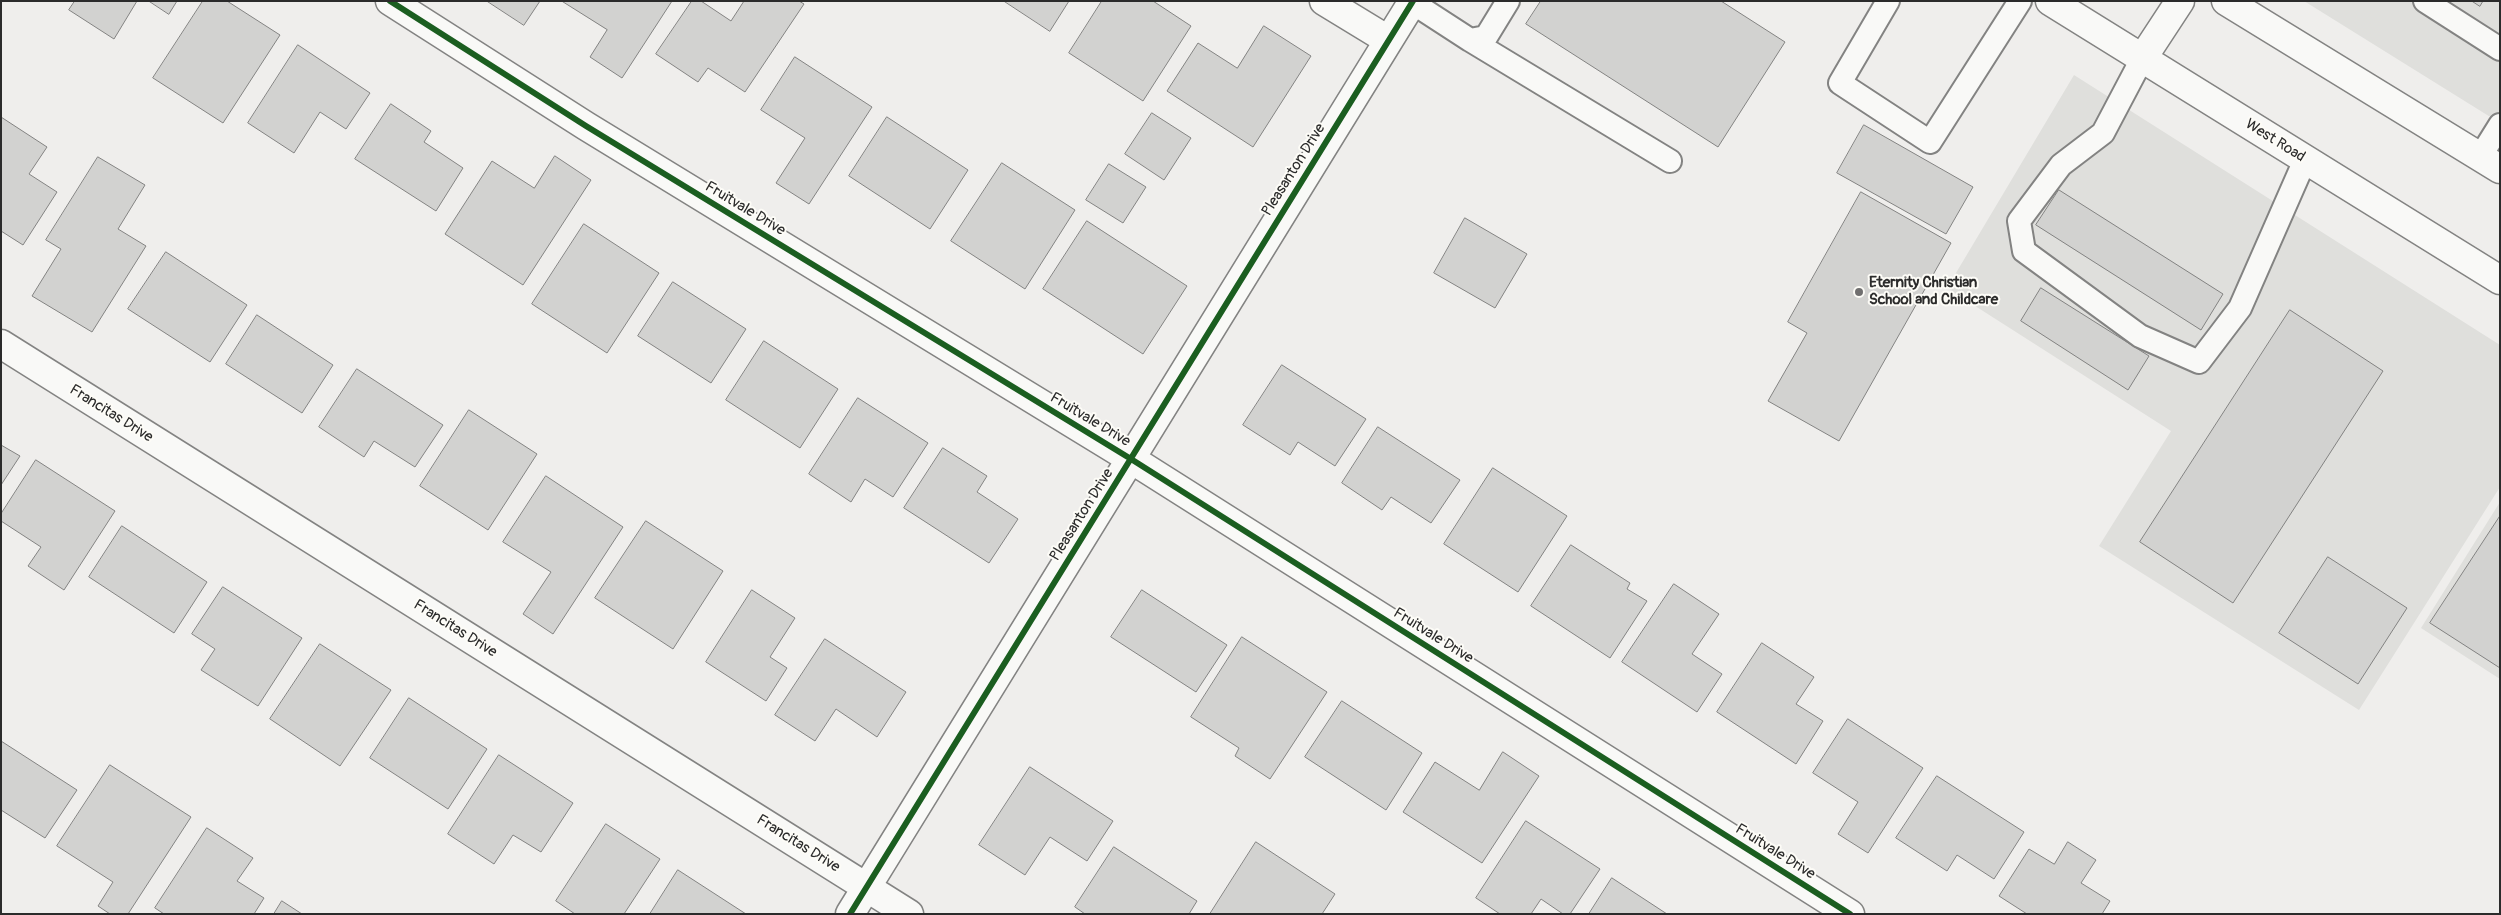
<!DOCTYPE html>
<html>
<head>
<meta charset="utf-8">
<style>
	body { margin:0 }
	#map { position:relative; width:2501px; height:915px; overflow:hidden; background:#efeeec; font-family:Pangolin,sans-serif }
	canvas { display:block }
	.frame { position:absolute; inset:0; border:2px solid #2b2b2b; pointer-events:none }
</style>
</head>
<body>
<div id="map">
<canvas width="2501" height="915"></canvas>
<div class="frame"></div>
</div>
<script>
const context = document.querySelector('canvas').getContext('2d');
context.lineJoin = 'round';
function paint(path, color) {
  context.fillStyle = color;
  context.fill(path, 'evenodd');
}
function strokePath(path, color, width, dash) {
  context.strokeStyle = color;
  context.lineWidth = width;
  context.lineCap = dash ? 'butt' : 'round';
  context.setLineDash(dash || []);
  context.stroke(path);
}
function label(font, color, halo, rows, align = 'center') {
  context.font = font + ' Pangolin,sans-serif';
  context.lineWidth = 4;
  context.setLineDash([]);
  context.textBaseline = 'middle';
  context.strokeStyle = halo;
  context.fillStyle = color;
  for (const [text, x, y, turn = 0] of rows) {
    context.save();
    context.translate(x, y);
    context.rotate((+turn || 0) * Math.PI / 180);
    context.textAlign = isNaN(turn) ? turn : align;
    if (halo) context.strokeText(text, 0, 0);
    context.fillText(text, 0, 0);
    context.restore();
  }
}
const built = new Path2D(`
	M2304 1H2500V123Z
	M2074 75 2500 345V487L2359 710 2099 546 2171 431 1947 288Z
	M2500 502V679L2421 628Z`);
const building = new Path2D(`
	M75 1H137L114 39 69 10Z
	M149 1H177L169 14Z
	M203 1H227L280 35 223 123 153 78Z
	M487 1H540L524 25Z
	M562 1H672L622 78 590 57 607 30Z
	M692 1H701L731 21 744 1H799L804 4 745 92 708 68 698 82 656 54Z
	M1004 1H1069L1050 31Z
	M1102 1H1153L1191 26 1143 101 1069 53Z
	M1541 1H1721L1785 42 1718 147 1526 24Z
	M2472 1H2483L2480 6Z
	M1264 26 1311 56 1253 147 1167 91 1198 43 1237 68Z
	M298 45 370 93 346 129 320 112 294 153 248 123Z
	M795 57 872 107 809 204 776 183 805 138 761 110Z
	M391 104 431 131 424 142 463 168 436 211 355 159Z
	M1152 113 1191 138 1164 180 1125 154Z
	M1 117 47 147 29 174 57 192 23 245 1 231Z
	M887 117 968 170 930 229 849 176Z
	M1864 125 1973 187 1946 234 1837 173Z
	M555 156 591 180 523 285 445 234 492 161 534 188Z
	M98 157 145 185 118 229 146 246 92 332 32 296 61 249 46 240Z
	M1002 163 1075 210 1025 289 951 241Z
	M1109 164 1146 187 1123 223 1086 200Z
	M2059 190 2223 294 2201 330 2036 225Z
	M1861 192 1951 243 1839 441 1768 401 1807 333 1788 322Z
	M1465 218 1527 254 1495 308 1434 273Z
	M1087 221 1187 286 1143 354 1043 289Z
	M584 224 659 273 607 353 532 304Z
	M166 252 247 305 210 362 128 309Z
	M673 282 746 329 711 383 638 336Z
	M2041 288 2149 356 2128 390 2021 321Z
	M2290 310 2383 371 2233 603 2140 542Z
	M257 315 333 365 302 413 226 364Z
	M764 341 838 389 800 448 726 400Z
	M1282 365 1366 419 1335 466 1298 442 1290 455 1243 425Z
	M357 369 443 425 415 467 374 441 364 457 319 427Z
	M858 398 928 443 893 497 865 479 851 502 809 474Z
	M469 410 537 454 488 530 420 486Z
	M1378 427 1460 480 1431 523 1391 497 1382 510 1342 483Z
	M1 445 20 456 1 485Z
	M943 448 987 476 977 492 1018 519 989 563 904 508Z
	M36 460 115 511 64 590 28 566 41 547 1 521V514Z
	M1493 468 1567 516 1518 592 1444 544Z
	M546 476 623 527 553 634 523 614 551 572 503 542Z
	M2500 516V668L2430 623Z
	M646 521 723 571 673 649 595 598Z
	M122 526 207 582 174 633 89 577Z
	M1571 545 1630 583 1627 589 1647 601 1610 658 1531 606Z
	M2328 557 2407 608 2358 684 2279 633Z
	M1674 584 1719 614 1692 654 1722 674 1697 712 1622 662Z
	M223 587 302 638 258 706 201 670 215 649 192 634Z
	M752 590 795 618 770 657 787 668 766 701 706 662Z
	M1142 590 1227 645 1196 692 1111 637Z
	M1242 637 1327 692 1270 779 1235 756 1239 748 1191 717Z
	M825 639 906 692 877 737 836 709 815 741 775 715Z
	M1762 643 1814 677 1796 704 1823 721 1796 764 1717 712Z
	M320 644 391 690 340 766 270 719Z
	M409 698 487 749 448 809 370 758Z
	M1342 701 1422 753 1386 810 1305 757Z
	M1848 719 1923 768 1868 853 1838 834 1858 802 1813 773Z
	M1 741 77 790 45 838 1 810Z
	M1503 752 1539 776 1482 863 1403 812 1435 762 1479 790Z
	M499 755 573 803 541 852 513 835 494 864 448 834Z
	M110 765 191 817 128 914H110L98 906 113 882 57 846Z
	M1030 767 1113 821 1087 861 1050 837 1025 875 979 845Z
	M1937 776 2024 832 1994 879 1957 855 1947 871 1896 838Z
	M1526 821 1600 869 1570 914H1563L1541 899 1531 914H1500L1476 898Z
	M606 824 660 859 624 914H575L556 901Z
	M207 828 253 858 237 881 264 898 254 914H164L155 908Z
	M1256 842 1335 894 1322 914H1210Z
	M2068 842 2096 860 2081 883 2110 901 2102 914H2027L1999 896 2029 849 2054 864Z
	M1114 847 1197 901 1189 914H1085L1075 907Z
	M678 870 746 914H650Z
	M1612 878 1667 914H1589Z
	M282 901 302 914H274Z`);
const lane = new Path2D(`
	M1888 1 1840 83 1930 142 2020 1
	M2425 1 2500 49
	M1413 3 1470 40 1486 37 1508 1
	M1470 40 1670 161
	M2142 59 2103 133 2061 165 2019 221 2024 251 2140 336 2199 362 2240 308 2305 160
	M2480 157 2500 125`);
const street = new Path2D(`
	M390 1 586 126 1131 459 1850 914
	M1324 1 1388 40
	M1 344 909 914
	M850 914 1413 1`);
const secondary = new Path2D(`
	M2050 1 2500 280
	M2226 1 2500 169
	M2142 59 2180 1`);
const cycleway = new Path2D(`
	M390 1 586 126 1131 459 1850 914
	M850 914 1413 1`);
const markers = [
	[1859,292,5,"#706f6f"]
];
const streetNames = [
	["West Road",2275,141,32],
	["Pleasanton Drive",1294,170,-58],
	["Fruitvale Drive",745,209,31],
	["Francitas Drive",111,414,32],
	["Fruitvale Drive",1090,420,31],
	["Pleasanton Drive",1082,515,-58],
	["Francitas Drive",455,629,32],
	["Fruitvale Drive",1433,636,32],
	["Francitas Drive",798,844,32],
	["Fruitvale Drive",1775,852,32]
];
const poiNames = [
	["Eternity Christian",1869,283],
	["School and Childcare",1869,300]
];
paint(built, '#dfdfdc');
paint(building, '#d2d2d0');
strokePath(building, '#838382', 1);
strokePath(lane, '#838382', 26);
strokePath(street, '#838382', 31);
strokePath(secondary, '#838382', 31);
strokePath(lane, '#f9f9f7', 22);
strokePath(street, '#f9f9f7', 28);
strokePath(secondary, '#f9f9f7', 28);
strokePath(cycleway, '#1b5e20', 6);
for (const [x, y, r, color] of markers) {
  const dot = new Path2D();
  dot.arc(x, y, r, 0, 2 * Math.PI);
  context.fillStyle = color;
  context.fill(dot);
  strokePath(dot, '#fdfcf7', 2);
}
label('15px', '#2b2b2b', '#fdfcf7', streetNames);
label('bold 15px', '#2b2b2b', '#fdfcf7', poiNames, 'left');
</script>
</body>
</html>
